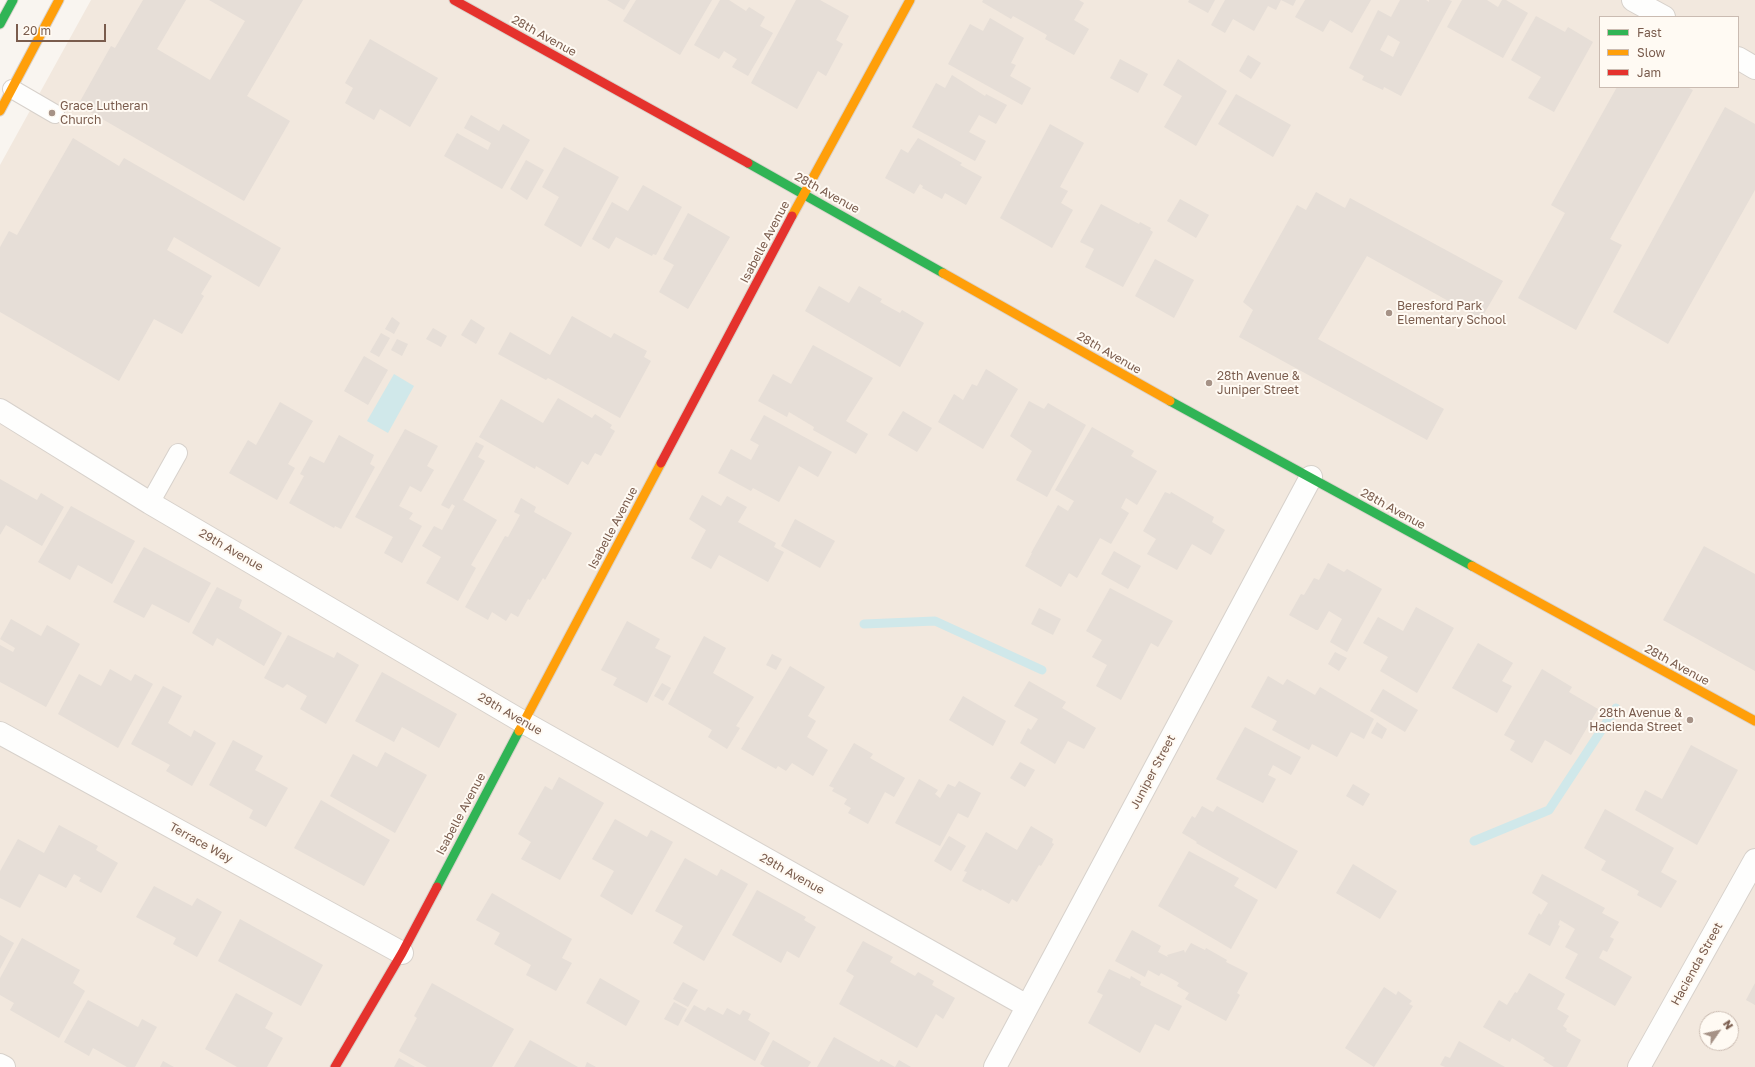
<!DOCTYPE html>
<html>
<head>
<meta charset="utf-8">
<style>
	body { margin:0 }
	#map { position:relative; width:1755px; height:1067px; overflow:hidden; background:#f9f5f0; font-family:"Golos Text",sans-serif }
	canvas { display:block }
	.legend { position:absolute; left:1599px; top:16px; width:140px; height:72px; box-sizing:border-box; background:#fffaf3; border:1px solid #cabbb1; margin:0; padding:5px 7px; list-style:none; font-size:12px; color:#7a5c4d }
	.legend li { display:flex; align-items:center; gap:8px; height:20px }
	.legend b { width:20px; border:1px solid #cabbb1 }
	.north { position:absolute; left:1699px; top:1011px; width:40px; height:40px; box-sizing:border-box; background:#fffaf3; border:1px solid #cabbb1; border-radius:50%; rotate:56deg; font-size:11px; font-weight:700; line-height:16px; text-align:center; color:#7a5c4d }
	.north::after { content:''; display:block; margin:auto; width:14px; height:18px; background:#a69286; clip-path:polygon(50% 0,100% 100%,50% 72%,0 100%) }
	.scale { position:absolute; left:16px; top:24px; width:90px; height:18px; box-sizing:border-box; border:2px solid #7a5c4d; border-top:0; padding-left:5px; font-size:12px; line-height:14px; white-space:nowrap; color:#7a5c4d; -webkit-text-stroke:3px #fffaf3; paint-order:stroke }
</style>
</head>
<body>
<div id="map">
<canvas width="1755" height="1067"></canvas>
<ul class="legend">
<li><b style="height:5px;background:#30b455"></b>Fast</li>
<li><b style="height:5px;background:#ff9f0a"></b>Slow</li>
<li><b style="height:5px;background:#e5322d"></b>Jam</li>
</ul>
<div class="north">N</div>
<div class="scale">20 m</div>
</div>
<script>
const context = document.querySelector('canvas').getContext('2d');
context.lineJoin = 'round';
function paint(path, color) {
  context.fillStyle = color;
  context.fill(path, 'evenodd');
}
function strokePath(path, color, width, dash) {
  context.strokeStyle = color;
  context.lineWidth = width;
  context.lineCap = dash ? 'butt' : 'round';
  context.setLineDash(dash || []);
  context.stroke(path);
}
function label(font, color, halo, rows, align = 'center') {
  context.font = font + ' "Golos Text",sans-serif';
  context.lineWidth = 4;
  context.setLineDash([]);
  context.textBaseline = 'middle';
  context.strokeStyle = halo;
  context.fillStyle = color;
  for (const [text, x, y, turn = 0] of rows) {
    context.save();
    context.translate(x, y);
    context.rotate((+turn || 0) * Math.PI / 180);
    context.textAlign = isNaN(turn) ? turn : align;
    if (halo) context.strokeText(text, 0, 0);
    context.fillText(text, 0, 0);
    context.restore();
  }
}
const residential = new Path2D(`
	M91 0H1755V1067H0V165ZM1600 17H1738V87H1600ZM1707 1019H1731V1043H1707Z`);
const water = new Path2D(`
	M394 374 414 386 388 433 367 421Z`);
const stream = new Path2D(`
	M864 624 935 621 1042 670
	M1474 841 1549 810 1616 708`);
const building = new Path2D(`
	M143 0H186L157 49 210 80 245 21 209 0H303L247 96 290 121 244 201 78 105 111 46 115 48Z
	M607 0H630L624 10Z
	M636 0H712L680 55 623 21Z
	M720 0H729L746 11 749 7 765 17 760 26 773 33 748 76 732 67 737 59 724 51 719 59 694 45Z
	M796 0H820L849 16 836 40 843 44 826 76 818 71 797 109 751 83Z
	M983 0H1079L1084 3 1074 20 1089 29 1074 55 1045 39 1047 35 1013 16 1011 19 982 2Z
	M1189 0H1215L1208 13 1188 2Z
	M1225 0H1296L1293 6 1281 0 1276 10 1268 6 1254 31 1233 19 1225 33 1211 25Z
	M1305 0H1371L1352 33 1330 20 1323 32 1295 17Z
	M1400 0H1426L1429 2V0H1449L1452 1 1401 96 1384 87 1383 90 1362 80 1364 76 1349 68 1378 10 1391 17ZM1388 35 1400 42 1393 57 1380 50Z
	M1462 0H1487L1498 7 1502 0H1506L1528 13 1503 58 1447 27Z
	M1536 16 1565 32 1568 27 1593 42 1554 112 1528 98 1541 77 1511 60Z
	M990 18 1024 38 1011 63 1016 65 1010 76 1031 88 1022 105 948 64 970 24 983 31Z
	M370 39 438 78 410 127 380 109 374 120 345 103 353 88 345 83Z
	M1248 55 1261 63 1251 79 1239 71Z
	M1120 59 1148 74 1138 93 1110 78Z
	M1178 59 1227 91 1196 146 1164 127 1182 96 1163 85Z
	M952 75 985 96 986 94 1007 105 996 124 979 115 969 132 986 141 975 161 912 127 936 83 945 88Z
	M1617 87H1687L1693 90 1610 239 1622 245 1576 330 1518 298 1565 213 1551 205Z
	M1236 94 1291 125 1273 157 1218 124Z
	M1725 107 1755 124V190L1668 344 1613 312Z
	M471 115 499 131 503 124 530 140 502 189 444 156 457 133 488 150 491 143 464 128Z
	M1050 124 1084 143 1060 187 1068 191 1061 203 1073 210 1052 248 1000 218Z
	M73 138 119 166 124 158 281 248 259 287 174 237 167 250 212 276 201 294 204 296 182 334 154 319 119 381 0 312V247L9 231 17 235Z
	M918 138 962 163 960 165 982 177 966 205 945 193 942 199 922 188 923 186 920 184 914 194 885 178 901 149 908 153Z
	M564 147 619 177 581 247 544 225 559 197 542 187Z
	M526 160 544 170 527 200 510 189Z
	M643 185 682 207 656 255 653 254 652 256 616 237 609 249 592 239 612 202 628 211Z
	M1316 192 1345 208 1350 198 1503 281 1481 319 1367 256 1318 339 1444 409 1427 440 1239 337 1253 310 1243 302 1297 205 1306 210Z
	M1180 199 1209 215 1196 238 1167 221Z
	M1101 204 1139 224 1140 222 1151 228 1150 230 1153 232 1123 287 1085 267 1094 249 1080 242Z
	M688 213 730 237 688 309 659 292 674 265 663 259Z
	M1155 259 1194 280 1174 318 1135 296Z
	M819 286 849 303 859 286 882 299 880 302 900 313 902 310 924 323 900 367 805 311Z
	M572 316 611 338 614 333 647 351 644 357 651 361 620 418 548 378 546 380 498 354 510 332 550 355Z
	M392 317 400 323 394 334 385 329Z
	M471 319 485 328 476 344 461 335Z
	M433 328 447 336 441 347 426 339Z
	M381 333 390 338 379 357 370 352Z
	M397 339 408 344 402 356 391 350Z
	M813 345 873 378 846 421 868 434 856 454 813 430 814 427 789 412 787 417 758 401 773 374 791 384Z
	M364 356 388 370 368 405 344 391Z
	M986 369 1018 389 983 449 938 422 954 394 963 400 972 384 977 386Z
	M558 398 592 418 595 414 612 425 610 428 615 431 601 456 595 453 588 465 582 461 568 485 536 466 535 469 479 437 501 399 543 423Z
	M1029 401 1044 409 1048 403 1086 425 1047 497 1016 480 1032 451 1010 436Z
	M280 402 313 421 288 464 295 468 277 500 229 473 248 440 256 445Z
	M903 411 932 428 917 452 888 435Z
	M764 415 832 452 818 477 799 466 779 502 753 488 751 491 718 473 731 449 751 460 759 445 750 440Z
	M1092 427 1134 451 1131 456 1157 471 1137 505 1126 498 1121 508 1129 513 1111 544 1100 538 1077 578 1069 573 1061 587 1025 566 1032 553H1031L1058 505 1068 511 1074 501 1055 490Z
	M405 429 438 446 427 466 434 470 421 492 410 486 399 506 413 513 409 519 422 526 402 563 384 553 393 537 355 517Z
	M339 435 374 455 370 464 375 467 341 529 335 526 334 528 289 503 304 476 300 474 310 456 324 463Z
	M476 442 484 446 478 457 485 461 463 500 497 520 471 565 476 568 458 601 426 583 441 557 422 546 434 526 442 530 455 506 452 504 449 509 441 505Z
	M0 479 37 500 41 493 64 507 42 546 6 525 0 535Z
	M1165 492 1170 494 1171 492 1214 517 1212 522 1225 530 1211 555 1192 544 1177 570 1147 554 1156 539 1143 531Z
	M702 495 721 506 727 496 747 507 738 522 776 543 774 547 784 552 768 582 719 555 711 569 691 558 706 530 689 519Z
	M521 498 536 507 534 512 572 533 545 580 543 578 530 600 528 599 518 617 511 613 506 621 492 612 488 620 465 607 505 536 508 537 520 515 514 512Z
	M71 506 135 541 112 584 78 565 70 580 38 562Z
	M795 519 835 541 820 568 781 546Z
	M1704 546 1755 574V671L1663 620Z
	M144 547 211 583 189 623 152 604 144 618 113 602Z
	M1114 551 1141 566 1128 589 1101 574Z
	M1328 563 1344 572 1347 569 1382 589 1347 652 1330 642 1342 619 1329 611 1318 630H1316L1289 615 1301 594 1304 595 1314 578 1319 580Z
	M217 587 242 600 239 608 282 633 264 666 217 638 213 646 192 633Z
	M1110 588 1173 621 1158 647 1151 643 1121 700 1096 686 1107 665 1092 657 1102 640 1086 631Z
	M1416 607 1454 628 1417 693 1380 671 1388 657 1363 643 1378 617 1403 631Z
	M1039 608 1061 619 1053 635 1031 624Z
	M11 619 41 636 47 625 80 644 46 707 0 682V645L13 652 15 648 0 639Z
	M627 621 660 639 655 648 671 656 647 703 613 685 617 678 601 670Z
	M288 635 334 658 337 652 359 665 326 724 300 709 307 696 287 684 283 688 264 678Z
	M704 636 726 648 713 673 754 697 736 726 740 728 727 749 708 737 712 730 668 704Z
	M1478 643 1513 663 1502 681 1512 686 1497 713 1452 688Z
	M1335 652 1347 658 1339 671 1328 664Z
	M772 654 782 659 776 670 766 665Z
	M790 666 825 687 808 716 816 721 807 737 828 750 813 776 792 763 786 771 778 766 776 769 741 749Z
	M110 669 131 681 135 674 153 684 118 748 58 714 79 674 101 686Z
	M1542 669 1572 687 1569 692 1598 709 1571 755 1545 740 1532 763 1510 750 1515 741 1504 735Z
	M382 672 457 714 439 748 402 727 394 742 355 721Z
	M1268 676 1283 685 1287 679 1315 695 1320 687 1374 719 1364 739 1351 732 1337 757 1312 744 1309 750 1272 730 1277 721 1251 707Z
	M1029 681 1066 702 1062 708 1096 728 1084 749 1068 741 1055 764 1020 743 1028 728 1031 730 1038 719 1014 706Z
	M662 683 671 688 663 701 654 696Z
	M163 686 182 696 168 723 191 737 194 730 216 743 192 786 166 771 170 765 131 744Z
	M1383 689 1418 710 1405 732 1370 711Z
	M963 696 1006 721 993 746 949 720Z
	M1377 722 1387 729 1382 739 1371 733Z
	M1245 727 1301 757 1291 775 1273 765 1268 775 1276 779 1263 803 1216 779Z
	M233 740 263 756 255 770 288 788 266 827 249 818 253 810 209 785Z
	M854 743 873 754 870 758 905 778 894 797 885 792 868 824 848 813 851 808 844 804 847 799 832 791 834 788 829 786Z
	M1691 745 1738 770 1697 845 1635 810 1645 790 1662 799Z
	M385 752 427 775 395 833 330 796 353 754 377 767Z
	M1020 762 1035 770 1025 787 1010 778Z
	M559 777 604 803 560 880 521 859 531 842 518 834 545 786 552 790Z
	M919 779 938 790 935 794 940 798 948 784 955 787 959 781 981 793 968 818 958 813 940 846 895 823Z
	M1353 784 1370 794 1363 806 1346 796Z
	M321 800 390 840 364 886 294 848Z
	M1202 806 1213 812 1217 806 1298 851 1276 889 1196 843 1197 842 1182 833 1192 816 1195 818Z
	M1605 809 1674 848 1661 872 1677 881 1661 908 1637 895 1639 891 1601 870 1606 861 1584 848Z
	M615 819 647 837 651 830 673 842 632 915 600 896 614 871 592 859Z
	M59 825 98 846 96 850 118 863 101 893 79 881 81 878 74 874 66 888 39 874 20 908 0 898V871L18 839 44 853Z
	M1031 826 1053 839 1052 843 1054 844 1041 866 1039 865 1017 902 1012 899 1009 904 982 889 981 891 962 881 967 872 964 871 986 832 1017 850Z
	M949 836 966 846 951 871 934 861Z
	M1189 851 1239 878 1234 886 1258 900 1231 949 1158 906Z
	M685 858 717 876 721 869 748 884 704 961 673 943 683 926 655 911Z
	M1353 864 1397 891 1380 919 1336 893Z
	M1542 874 1605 908 1602 913 1619 922 1610 937 1614 939 1607 952 1603 950 1599 958 1632 977 1615 1006 1565 978 1578 954 1565 947 1575 929 1560 920 1558 925 1560 926 1550 946 1528 934 1539 913 1541 915 1548 903 1532 893Z
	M154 886 192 906 197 898 222 912 197 957 173 944 176 938 136 917Z
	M757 890 806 917 804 920 816 927 799 958 787 951 781 963 732 935Z
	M492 893 572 939 562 958 572 963 556 991 526 975 531 965 494 944 500 933 476 920Z
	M240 919 323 965 301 1006 218 961Z
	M1132 930 1161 946 1158 952 1168 957 1167 955 1184 950 1185 953 1191 943 1205 950 1206 948 1227 960 1226 962 1248 973 1237 993 1240 995 1226 1021 1185 999 1189 993 1177 986 1179 983 1176 981 1161 973 1159 976 1148 970 1145 977 1115 961Z
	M0 935 14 943 0 969Z
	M22 938 80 970 73 983 85 991 59 1038 10 1010 14 1003 0 995V978Z
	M863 941 893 957 890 962 915 976 918 972 934 981 932 985 955 998 943 1019 936 1014 917 1048 839 1004 854 976 846 971Z
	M1109 969 1130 979 1131 976 1141 982 1140 985 1182 1006 1169 1031 1155 1024 1140 1053 1088 1023 1103 995 1097 992Z
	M1529 973 1565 994 1557 1009 1569 1016 1563 1026 1567 1029 1566 1031 1581 1040 1567 1067H1554L1543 1060 1545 1058 1512 1038 1510 1042 1483 1027 1499 1000 1507 1005 1515 992 1517 993Z
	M600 978 640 1001 626 1026 586 1003Z
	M683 982 698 990 688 1007 673 999Z
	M432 983 514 1029 492 1067H427L399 1051 417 1018 414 1016Z
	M1755 983V1005L1746 1000Z
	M1384 987 1396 995 1398 991 1412 1001 1409 1004 1413 1006 1374 1067 1345 1048Z
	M236 993 273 1013 265 1028 283 1038 267 1067H237L205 1049Z
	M88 1000 138 1027 142 1019 157 1027 135 1067H127L93 1048 89 1056 64 1042Z
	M674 1002 687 1009 678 1026 664 1019Z
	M694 1005 705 1011 708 1007 723 1015 727 1008 740 1015 743 1010 751 1014 748 1020 770 1033 755 1061 684 1021Z
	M834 1037 879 1062 881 1059 895 1067 899 1060 911 1067H817Z
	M530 1040 578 1067H514Z
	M773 1040 811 1062 808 1067H765L760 1064Z
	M1459 1041 1505 1067H1445L1440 1065 1445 1056 1450 1058Z
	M399 1058 415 1067H394Z
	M163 1061 174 1067H160Z
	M587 1062 596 1067H585Z`);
const lane = new Path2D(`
	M12 89 55 114
	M150 503 178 453`);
const street = new Path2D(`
	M1633 0 1664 17
	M1738 58 1755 68
	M0 410 150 503 523 722 1027 1006
	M0 733 402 953
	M0 1065 4 1067
	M995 1067 1311 477
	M1639 1067 1755 860`);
const fast = new Path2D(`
	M0 24 13 0
	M748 163 943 273
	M1170 401 1472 566
	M437 887 519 731`);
const slow = new Path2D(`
	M0 111 59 0
	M792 216 910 0
	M943 273 1170 401
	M1472 566 1755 721
	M519 731 661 463`);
const jam = new Path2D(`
	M454 0 748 163
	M661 463 792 216
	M335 1067 402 953 437 887`);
const markers = [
	[52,113,4,"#a69286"],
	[1389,313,4,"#a69286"],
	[1209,383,4,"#a69286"],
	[1690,720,4,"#a69286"]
];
const streetNames = [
	["28th Avenue",544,36,29],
	["28th Avenue",827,193,29],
	["Isabelle Avenue",765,242,-62],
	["28th Avenue",1109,353,30],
	["28th Avenue",1393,509,29],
	["Isabelle Avenue",613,528,-62],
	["29th Avenue",231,550,30],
	["28th Avenue",1677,665,29],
	["29th Avenue",510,714,30],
	["Juniper Street",1153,772,-62],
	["Isabelle Avenue",461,814,-62],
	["Terrace Way",201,843,29],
	["29th Avenue",792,874,29],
	["Hacienda Street",1697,964,-61]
];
const poiNames = [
	["Grace Lutheran",60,106],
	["Church",60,120],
	["Beresford Park",1397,306],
	["Elementary School",1397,320],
	["28th Avenue &",1217,376],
	["Juniper Street",1217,390],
	["28th Avenue &",1682,713,"right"],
	["Hacienda Street",1682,727,"right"]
];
paint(residential, '#f2e8de');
paint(water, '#d0e8ea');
strokePath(stream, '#d0e8ea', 9);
paint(building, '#e6ded7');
strokePath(lane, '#d7d1cb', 20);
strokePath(street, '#d7d1cb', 24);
strokePath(fast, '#d9d2cb', 11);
strokePath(slow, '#d9d2cb', 11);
strokePath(jam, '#d9d2cb', 11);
strokePath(lane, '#fefefd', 18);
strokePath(street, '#fefefd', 22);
strokePath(fast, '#30b455', 9);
strokePath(slow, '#ff9f0a', 9);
strokePath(jam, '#e5322d', 9);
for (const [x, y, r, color] of markers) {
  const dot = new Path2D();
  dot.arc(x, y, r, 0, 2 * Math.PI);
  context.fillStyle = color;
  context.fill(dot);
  strokePath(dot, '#fffaf3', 1.5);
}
label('12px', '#7a5c4d', '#fffaf3', streetNames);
label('12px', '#7a5c4d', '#fffaf3', poiNames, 'left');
</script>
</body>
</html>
